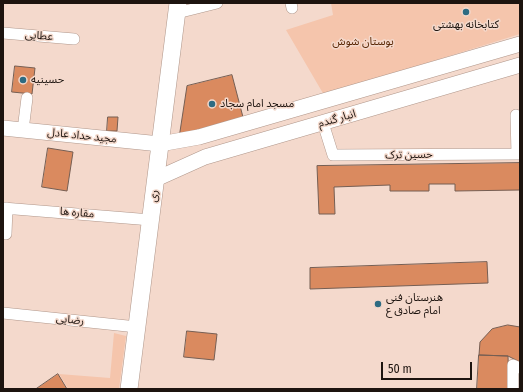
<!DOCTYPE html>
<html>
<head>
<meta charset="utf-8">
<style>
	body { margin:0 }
	#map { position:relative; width:523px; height:392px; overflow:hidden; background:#f4d9cc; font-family:"Fira Sans Condensed",sans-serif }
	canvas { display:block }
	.frame { position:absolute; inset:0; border:4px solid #1d140f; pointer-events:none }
	.scale { position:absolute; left:381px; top:362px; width:91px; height:18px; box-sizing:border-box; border:2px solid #1d140f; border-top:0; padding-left:5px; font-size:12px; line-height:14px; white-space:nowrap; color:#1d140f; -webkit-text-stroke:3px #f4d9cc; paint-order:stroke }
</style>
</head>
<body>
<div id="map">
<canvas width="523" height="392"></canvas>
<div class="frame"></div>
<div class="scale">50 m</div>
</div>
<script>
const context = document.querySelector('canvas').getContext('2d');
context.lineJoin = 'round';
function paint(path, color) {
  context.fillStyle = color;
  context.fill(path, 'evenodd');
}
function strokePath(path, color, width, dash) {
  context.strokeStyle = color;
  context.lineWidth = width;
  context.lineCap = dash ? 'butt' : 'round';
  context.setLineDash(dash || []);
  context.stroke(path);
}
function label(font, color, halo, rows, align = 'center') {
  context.font = font + ' "Fira Sans Condensed","Noto Sans Arabic",sans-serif';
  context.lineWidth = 3;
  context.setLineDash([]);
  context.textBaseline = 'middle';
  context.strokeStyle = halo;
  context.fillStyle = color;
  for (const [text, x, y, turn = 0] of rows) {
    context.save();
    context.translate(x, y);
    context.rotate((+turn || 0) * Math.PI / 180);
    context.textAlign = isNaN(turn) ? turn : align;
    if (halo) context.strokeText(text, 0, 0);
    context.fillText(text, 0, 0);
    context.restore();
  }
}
const green = new Path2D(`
	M331 3H520V34L324 95 286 30 333 15Z
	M114 333 126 336 119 389H68L59 374 110 378Z`);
const building = new Path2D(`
	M15 66 35 68 32 94 12 92Z
	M232 75 244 121 179 138 187 86Z
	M108 117H118L117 131H107Z
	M48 148 73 152 67 191 42 187Z
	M520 163V190L455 191V184H429V191H390V185L334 187 335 214H319L317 166Z
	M487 262 488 283 310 289V268Z
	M508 325 520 327V362L508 356 479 355 480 342 492 329Z
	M187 331 217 334 214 360 184 357Z
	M479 355 508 356 509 389H477Z
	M58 374 67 389H36Z`);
const street = new Path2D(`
	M291 3 292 8
	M177 13 217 3
	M3 33 74 39
	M516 115 517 154
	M323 123 333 155 520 154
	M23 130 27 98
	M3 208 151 220
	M6 234 7 208
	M3 313 137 327
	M513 389V365L520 368`);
const secondary = new Path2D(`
	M3 128 160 144 199 137 520 44
	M156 179 205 157 520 65`);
const primary = new Path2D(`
	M129 389 178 3`);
const markers = [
	[466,12,4,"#2e6b82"],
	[23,80,4,"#2e6b82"],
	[212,104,4,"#2e6b82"],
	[378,304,4,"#2e6b82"]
];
const poiNames = [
	["کتابخانه بهشتی",466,25,"center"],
	["حسینیه",31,80],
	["مسجد امام سجاد",220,104],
	["هنرستان فنی",386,298],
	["امام صادق ع",386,311]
];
const streetNames = [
	["عطایی",39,36,5],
	["انبار گندم",337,119,-16],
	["مجید حداد عادل",82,136,6],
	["حسین ترک",409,155,-1],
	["ری",154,196,-83],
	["مقاره ها",77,213,5],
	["رضایی",70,320,6]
];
const parkNames = [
	["بوستان شوش",363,42]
];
paint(green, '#f5c5ac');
paint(building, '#da8a5f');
strokePath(building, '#755e53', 1);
strokePath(street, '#b0978b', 12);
strokePath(secondary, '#b0978b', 16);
strokePath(primary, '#b0978b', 18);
strokePath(street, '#fff', 11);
strokePath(secondary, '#fff', 15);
strokePath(primary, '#fff', 17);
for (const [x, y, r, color] of markers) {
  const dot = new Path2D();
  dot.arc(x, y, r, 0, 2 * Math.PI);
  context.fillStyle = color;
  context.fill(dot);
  strokePath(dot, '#f4d9cc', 1.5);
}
label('11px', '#1d140f', '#f4d9cc', poiNames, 'left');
label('11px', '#1d140f', '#f4d9cc', streetNames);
label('11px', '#5a2806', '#f4d9cc', parkNames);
</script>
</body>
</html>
